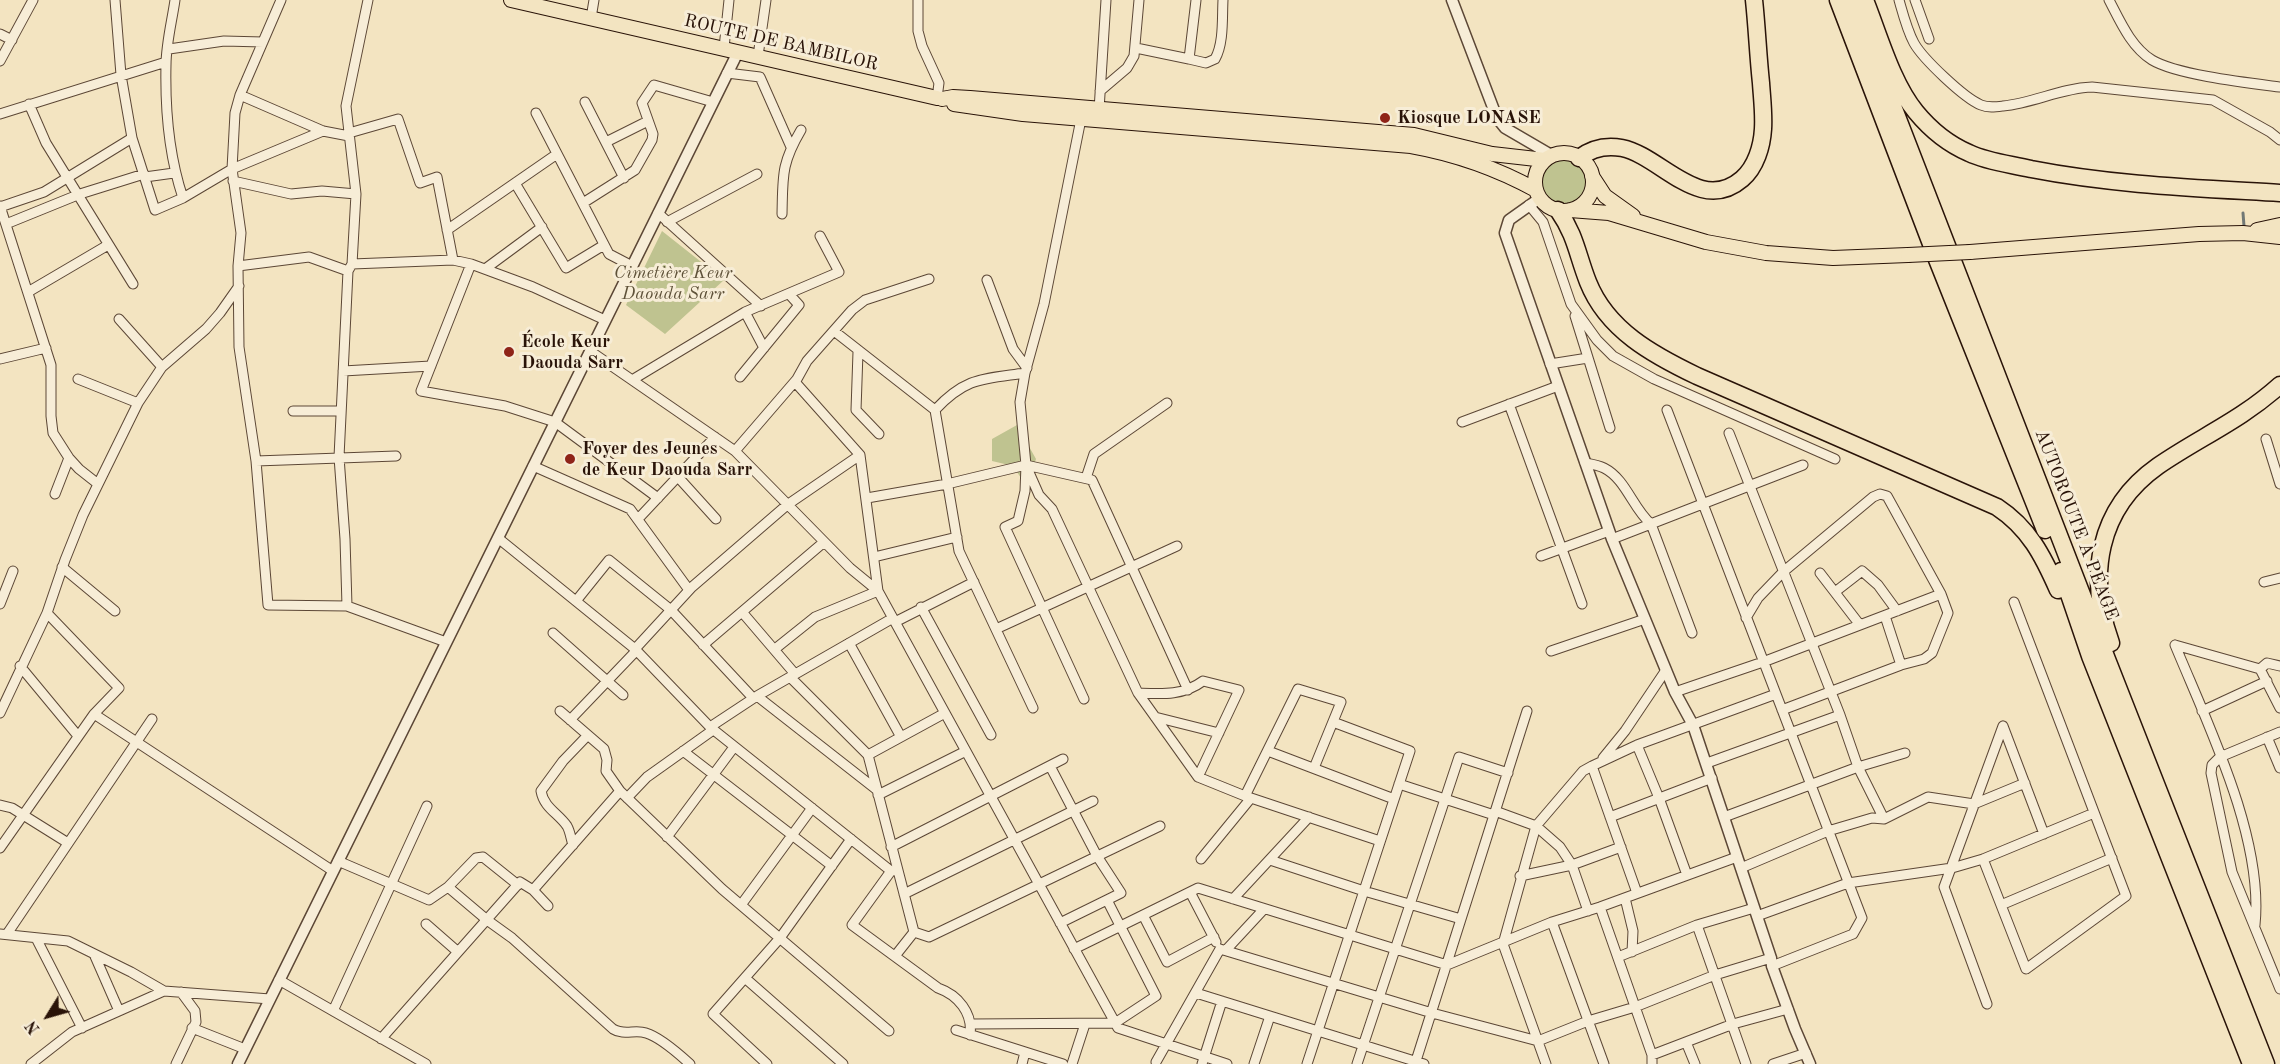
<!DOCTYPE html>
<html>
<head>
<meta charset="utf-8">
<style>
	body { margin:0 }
	#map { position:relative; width:2280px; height:1064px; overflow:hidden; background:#f3e4c1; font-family:"Old Standard TT",serif }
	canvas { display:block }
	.north { position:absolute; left:18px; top:986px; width:60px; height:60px; -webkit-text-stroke:4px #f7edd7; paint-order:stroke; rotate:233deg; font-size:16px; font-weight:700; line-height:24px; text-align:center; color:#291308 }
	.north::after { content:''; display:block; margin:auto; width:21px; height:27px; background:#291308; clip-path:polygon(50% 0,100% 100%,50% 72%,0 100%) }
</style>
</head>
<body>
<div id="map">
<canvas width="2280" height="1064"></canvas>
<div class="north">N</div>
</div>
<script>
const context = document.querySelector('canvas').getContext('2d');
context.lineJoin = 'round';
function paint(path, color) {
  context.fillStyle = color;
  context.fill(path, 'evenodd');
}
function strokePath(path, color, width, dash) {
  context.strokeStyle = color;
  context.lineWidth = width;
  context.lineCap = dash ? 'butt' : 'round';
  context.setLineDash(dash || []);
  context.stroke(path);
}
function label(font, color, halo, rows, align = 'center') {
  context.font = font + ' "Old Standard TT",serif';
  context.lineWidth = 6;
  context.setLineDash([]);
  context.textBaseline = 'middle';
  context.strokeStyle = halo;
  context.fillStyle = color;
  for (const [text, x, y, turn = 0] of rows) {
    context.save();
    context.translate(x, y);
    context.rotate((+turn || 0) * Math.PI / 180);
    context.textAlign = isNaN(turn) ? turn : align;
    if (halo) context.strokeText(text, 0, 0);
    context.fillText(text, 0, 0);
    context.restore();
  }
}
const green = new Path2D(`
	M1539 182a25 25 0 1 1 50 0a25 25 0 1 1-50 0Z
	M662 231 724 280 665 334 626 305Z
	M1017 425 1036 459 1031 473 1021 478 1013 466 992 461V439Z`);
const stream = new Path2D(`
	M2243 213 2244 226`);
const minor = new Path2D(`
	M115 0 121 75 132 138 155 210 183 198 232 169 323 131
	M175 0C172 21 166 44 166 65 165 109 169 156 183 198
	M281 0 240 95 235 113 232 169 241 233 238 266 239 347 256 461 268 605 347 606 446 642
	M918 0V31L922 46 939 83 937 98
	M1899 0C1903 14 1907 30 1914 43 1923 59 1964 98 1981 105 1988 108 1995 107 2003 106 2034 103 2061 88 2092 87L2213 100 2270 132 2280 140
	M1915 0 1929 39
	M2109 0C2120 21 2131 47 2152 60 2177 75 2249 83 2280 87
	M591 18 594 0
	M0 34 12 40
	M724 48 729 0
	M1136 48 1189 59 1196 0
	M169 49 224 41 263 42
	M758 56 766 0
	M1189 59 1206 63 1215 59C1224 43 1222 18 1223 0
	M0 61 33 0
	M727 73 760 77 791 147
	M1100 91 1127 68 1134 56 1139 0
	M240 95 323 131 349 136
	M585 102 624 178
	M29 104 46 143 133 284
	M1099 110 1106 0
	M536 113 609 254 632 266
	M0 114 166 62
	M1081 119 1044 304 1025 373 1020 402 1026 465 1025 491 1018 521 1005 527 1084 699
	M349 133 398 119 420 183 437 177 453 260
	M606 142 648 121
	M145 177 174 173
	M233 181 291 194 322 191 356 194
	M515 183 566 268 604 245
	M583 203 635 170 652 140 653 134 642 103 654 85 713 102
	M1529 205 1543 222 1571 304 1597 340 1613 356 1654 379 1835 459
	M0 206 51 365V416L53 433 69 458 55 494
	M0 207 44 192 132 138
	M658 213 761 306
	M782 214C783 176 781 164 801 130
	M667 222 757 174
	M6 224 80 194 144 174
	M447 230 557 154
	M352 264 453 260 471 264 533 287 605 320
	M471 264 421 391 505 406 555 422 658 498
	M238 266 309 257 348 271
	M485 269 542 227
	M987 280 1013 349 1027 368
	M28 292 108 245
	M745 312 764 348
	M1575 316 1610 428
	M119 319 162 367
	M834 331 935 410 959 551 1033 708
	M590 351 735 451 850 568 878 591
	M858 352 856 410 879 434
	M0 359 46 348
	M1550 364 1588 358
	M343 371 431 366
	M740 377 799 305 789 294
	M78 379 138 403
	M632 380 745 312 839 272 820 236
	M795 382 860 455 878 591 1118 1028 1227 1064
	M1509 404 1582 604
	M935 410C966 377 983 379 1025 373
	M1667 410 1862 918 1853 934 1772 966
	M293 411H340
	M1462 422 1558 386
	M1729 433 1840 715 1858 767 1884 819
	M2266 439 2280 484
	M735 451 797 379 807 361 852 310 865 300 929 279
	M69 458 79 469 98 484
	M256 461 396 456
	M1585 463C1591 464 1598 465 1604 468 1626 479 1633 509 1651 524L1692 633
	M533 466 630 509 689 590
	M1028 470 1039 495 1052 509 1138 693 1198 777 1245 796 1380 841
	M678 477 716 519
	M1086 478 1094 454 1167 403
	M867 498 947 484 1026 465 1092 480 1188 690
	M638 519 715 437
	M498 538 635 649 710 727 891 871
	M1612 539 1803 465
	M1541 556 1609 531
	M874 557 957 537
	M62 567 115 611
	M1820 573 1860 625
	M2264 582 2280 578
	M1835 592 1862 571 1878 585 1897 611
	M576 601 609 560 671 610 753 698
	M0 604 13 571
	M347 606 345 539 339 457 348 271 352 264 356 194 346 106 368 0
	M921 607 991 735
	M742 612 795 674
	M1885 616 1901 665
	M1746 618 1758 598 1783 572 1873 497 1880 494 1887 496 1941 594
	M895 622 974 582
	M996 629 1177 546
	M553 633 623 695
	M849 643 901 737
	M703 645 824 542
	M2175 645C2208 725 2264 838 2255 925
	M2175 645 2260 669 2280 708
	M635 649 692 587 787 505 860 455
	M775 649 815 617 878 591
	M1551 651 1645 619
	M20 666 78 736
	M2260 669 2267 663 2280 666
	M790 677 868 755 914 932
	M1675 692 1763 662 1941 594 1948 613 1932 653 1924 659 1901 665 1782 710
	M1138 693C1161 694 1183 696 1203 681L1239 690 1198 777
	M757 696 877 790
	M560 711 604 749 607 760 606 771 620 791 722 889 889 1031
	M2202 711 2267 681
	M0 713 47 613 65 560 83 515 138 403 162 367 206 329 220 313 239 286
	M94 714 333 871
	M1155 717 1219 733
	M570 720 636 651
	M2003 726 2044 834
	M710 727 757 696 893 618
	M2280 732 2220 757 2212 765 2211 773 2232 872 2280 989
	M2267 737 2280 768
	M1637 745 1659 798 1687 875
	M683 751 832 866
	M1268 751 1394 799
	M868 755 945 713
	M1603 758 1625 731 1666 670
	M1707 763 1840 715
	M1050 766 1097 856 1121 893 1060 923
	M1592 766 1637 745 1776 694
	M1399 784 1494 815
	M878 795 966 751
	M1245 796 1298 689 1341 702 1314 768
	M627 798 647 777 713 730
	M0 805 12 808 68 843
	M1495 811 1536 826 1560 847 1572 865 1588 911
	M1610 817 1712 778
	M1724 817 1858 767 1905 753
	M667 837 734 747
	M573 845C571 839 570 831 567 826 558 813 544 808 541 791L563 761 588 735
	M891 847 1063 759
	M0 848 94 714 119 688 47 613
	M1201 859 1251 798
	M1983 859 2026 969 2126 896 2014 602
	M1270 860 1364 891 1461 919
	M338 861 429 900 448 887 476 858 483 857 518 885
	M1741 868 1828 831 1872 818 1884 819 1928 797 1974 804 2025 783
	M897 870 891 871 852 925 938 988C958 995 973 1013 970 1035
	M1520 876 1572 865 1621 847
	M448 887 487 920 512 938 613 1029C624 1036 635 1029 646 1033 660 1037 679 1054 690 1064
	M1190 892 1216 942
	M904 894 1093 801
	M1625 898 1633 931 1632 952
	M1233 899 1309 817
	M741 905 812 808
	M2001 905 2112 858
	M548 906 533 890 620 791
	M1600 907 1652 1055V1064
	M1143 915 1167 962 1214 937
	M1757 916 1848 883 1952 868 1983 859 2094 813
	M1552 922 1604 1064
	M426 924 458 952
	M1697 925 1746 1064
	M914 932 929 937 1160 826
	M0 934 68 941 131 972 164 991 270 999
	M7 934 152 719
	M36 938 82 1028
	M1074 949 1198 888 1447 965 1552 922 1600 907 1737 857
	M1220 949 1432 1013 1538 1041 1588 1021 1635 1007 1715 975 1771 958
	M1226 950 1264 909
	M94 954 119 1011
	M895 956 914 932
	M1618 957 1697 925 1754 908
	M745 978 843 1064
	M279 980 426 1064
	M1196 993 1424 1064
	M1987 1004 1944 887 2003 726
	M333 1011 427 806
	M972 1024 1115 1023 1156 996 1107 900
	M192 1028 245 1049
	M956 1030 1063 1064
	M381 1039 520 882 533 890
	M1686 1042 1695 1064
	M1652 1055 1733 1024 1788 1009
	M1156 1062 1220 949
	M31 1064 72 1032 164 991
	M176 1064 196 1022 195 1011 181 992
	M767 1064 713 1014 780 938 851 839
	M1022 1064 1025 1052
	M1072 1064 1085 1024
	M1202 1064 1222 1001
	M1254 1064 1270 1016
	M1307 1064 1410 751 1333 722
	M1357 1064 1459 757 1508 773
	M1415 1064 1527 711
	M1546 1064 1503 944 1536 826 1583 771 1592 766 1637 893
	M1773 1064 1806 1053`);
const tertiary = new Path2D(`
	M1452 0 1497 118 1505 128 1553 156
	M1540 198 1509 220 1505 233 1612 539 1675 692 1693 725 1771 958 1772 966 1795 1029 1810 1064
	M238 1064 738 52`);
const primary = new Path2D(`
	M511 0 937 98
	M942 99 953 97 970 98 1414 135 1492 154 1545 160
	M954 104 1023 114 1411 146C1456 154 1496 168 1536 190
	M1535 182a29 29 0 1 1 58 0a29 29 0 1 1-58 0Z
	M1592 176 1605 196 1633 216
	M1570 210 1609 213 1706 242 1766 253 1833 258 1908 255
	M2257 230 2280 225
	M1970 252 2199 234 2243 233 2280 237`);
const motorway = new Path2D(`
	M1838 0 1936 257 2045 530
	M1852 0 2108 662 2266 1064
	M1865 0C1879 35 1892 83 1916 112 1930 129 1948 144 1969 153 1988 162 2010 164 2031 169 2113 185 2197 188 2280 193
	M1579 158C1592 148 1606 145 1622 148 1661 156 1700 215 1742 179 1756 167 1762 146 1763 129 1764 114 1762 98 1761 83 1758 55 1757 28 1754 0
	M1558 210C1576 236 1577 254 1588 282 1607 330 1653 355 1697 376L1997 507C2029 528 2043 556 2058 590
	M2061 571 2090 656 2251 1064
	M2111 643C2087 577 2097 509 2158 466 2200 437 2240 421 2280 385`);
const primaryBridge = new Path2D(`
	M1908 255 1970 252`);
const markers = [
	[1385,118,6,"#8f2418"],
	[509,352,6,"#8f2418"],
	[570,459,6,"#8f2418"]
];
const streetNames = [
	["ROUTE DE BAMBILOR",781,43,13],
	["AUTOROUTE À PÉAGE",2076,525,69]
];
const poiNames = [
	["Kiosque LONASE",1397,118],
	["École Keur",521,342],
	["Daouda Sarr",521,363],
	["Foyer des Jeunes",582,449],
	["de Keur Daouda Sarr",582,470]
];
const parkNames = [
	["Cimetière Keur",673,273],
	["Daouda Sarr",673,294]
];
paint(green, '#bfc390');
strokePath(stream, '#717875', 3);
strokePath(minor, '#5c4736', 11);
strokePath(tertiary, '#5c4736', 13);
strokePath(primary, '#291308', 16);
strokePath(motorway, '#291308', 19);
strokePath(minor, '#f7edd7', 9);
strokePath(tertiary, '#f7edd7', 10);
strokePath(primary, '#f3e4c1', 14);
strokePath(motorway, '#f3e4c1', 16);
strokePath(primaryBridge, '#291308', 16, []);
strokePath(primaryBridge, '#f3e4c1', 14);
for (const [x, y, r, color] of markers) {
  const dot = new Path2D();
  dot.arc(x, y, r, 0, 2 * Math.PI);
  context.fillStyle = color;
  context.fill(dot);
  strokePath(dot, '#f7edd7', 2);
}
label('18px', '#291308', '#f7edd7', streetNames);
label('bold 18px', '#291308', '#f7edd7', poiNames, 'left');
label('italic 18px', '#5e5138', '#f7edd7', parkNames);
</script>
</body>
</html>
